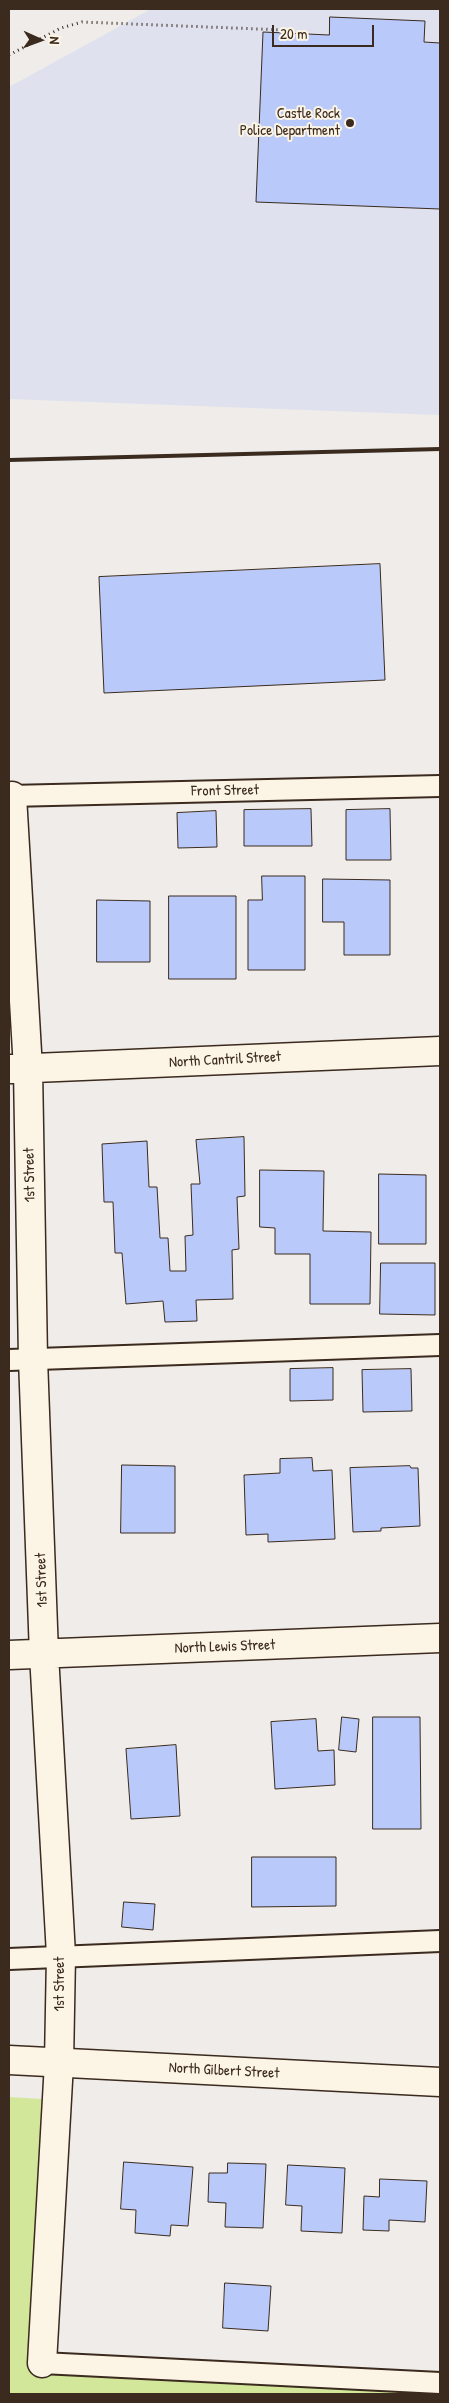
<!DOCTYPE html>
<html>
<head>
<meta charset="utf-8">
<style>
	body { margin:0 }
	#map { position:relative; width:449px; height:2403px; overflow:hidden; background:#efece9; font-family:"Patrick Hand",sans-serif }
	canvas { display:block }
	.frame { position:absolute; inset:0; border:10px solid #3b2a1e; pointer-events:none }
	.north { position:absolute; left:15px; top:15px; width:50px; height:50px; -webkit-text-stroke:4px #fcf5e5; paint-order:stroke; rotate:92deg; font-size:14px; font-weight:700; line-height:20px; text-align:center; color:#3b2a1e }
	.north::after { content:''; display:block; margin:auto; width:18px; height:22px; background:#3b2a1e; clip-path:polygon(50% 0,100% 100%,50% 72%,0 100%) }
	.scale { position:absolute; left:272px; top:25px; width:102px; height:22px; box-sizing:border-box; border:2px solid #3b2a1e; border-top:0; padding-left:6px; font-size:15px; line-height:18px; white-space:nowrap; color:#3b2a1e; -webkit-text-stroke:4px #fcf5e5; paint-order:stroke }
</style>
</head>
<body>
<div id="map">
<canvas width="449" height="2403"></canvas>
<div class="frame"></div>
<div class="north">N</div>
<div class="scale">20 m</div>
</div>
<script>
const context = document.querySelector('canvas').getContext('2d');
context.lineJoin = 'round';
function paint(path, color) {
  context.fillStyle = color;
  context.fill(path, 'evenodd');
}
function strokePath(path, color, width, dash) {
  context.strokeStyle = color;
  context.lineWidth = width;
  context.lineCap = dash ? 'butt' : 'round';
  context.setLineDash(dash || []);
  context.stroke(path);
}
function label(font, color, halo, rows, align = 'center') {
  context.font = font + ' "Patrick Hand",sans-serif';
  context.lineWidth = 4;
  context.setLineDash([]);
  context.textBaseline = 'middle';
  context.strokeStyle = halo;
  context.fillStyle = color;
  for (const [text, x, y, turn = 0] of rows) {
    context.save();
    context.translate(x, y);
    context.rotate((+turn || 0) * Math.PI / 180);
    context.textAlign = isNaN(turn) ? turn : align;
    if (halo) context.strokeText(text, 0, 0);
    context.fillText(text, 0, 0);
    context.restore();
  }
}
const built = new Path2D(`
	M151 9H440V415L9 399V87Z`);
const green = new Path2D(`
	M9 2097 57 2100 42 2363 440 2383V2394H9Z`);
const building = new Path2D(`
	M330 17 425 21 424 42 440 43V209L256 202 263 32 329 35Z
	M380 564 385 680 104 693 99 577Z
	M311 809 312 846H244V810Z
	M390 809 391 860H346V810Z
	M216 811 217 847 178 848 177 813Z
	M262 876H305V970H248V900H262Z
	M323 879 390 880V955H344V922H323Z
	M169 896H236V979H169Z
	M97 900 150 901V962H97Z
	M244 1137 245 1196 237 1197 239 1249 232 1250 233 1299 196 1300 197 1321 165 1322 163 1301 126 1304 122 1253H115L113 1202H104L102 1144 147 1141 149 1187H157L160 1238H168L170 1271H186L185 1236 193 1235 191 1184H200L196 1140Z
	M260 1170 324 1171 323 1231 371 1232 370 1304H310V1254H275V1228L260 1227Z
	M379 1174 426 1175V1244H379Z
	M381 1263H435V1315L380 1314Z
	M333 1368V1400L290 1401V1369Z
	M411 1369 412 1411 363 1412 362 1370Z
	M312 1458 313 1471 332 1470 335 1539 268 1542V1534L246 1535 244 1475 280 1473V1459Z
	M122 1465 175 1466V1533H121Z
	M410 1466 411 1468H418L420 1526 381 1528V1531L353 1532 350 1468Z
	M342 1717 359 1719 356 1752 339 1750Z
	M373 1717H420L421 1829H373Z
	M316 1719 318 1751 334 1750 335 1785 275 1789 271 1722Z
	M176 1745 180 1816 131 1819 126 1749Z
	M252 1857H336V1906L252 1907Z
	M124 1902 155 1904 153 1930 122 1927Z
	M124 2162 193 2167 188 2226 171 2225 170 2236 135 2233 136 2210 121 2209Z
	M228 2163 266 2164 263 2228 225 2227 226 2203 208 2202 209 2173H227Z
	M288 2165 345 2168 342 2233 301 2231 302 2206 286 2205Z
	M380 2179 427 2181 425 2222 389 2220V2231L363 2230 364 2196 379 2197Z
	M225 2283 271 2286 268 2331 223 2328Z`);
const path = new Path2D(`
	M9 55 61 28 82 22 284 30`);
const service = new Path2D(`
	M9 796 440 786
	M9 1360 440 1345
	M9 1959 440 1941
	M42 2363 440 2383`);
const minor = new Path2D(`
	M12 796 28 1069 33 1359 44 1654 61 1955 59 2063 42 2363
	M10 1069 440 1051
	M9 1655 440 1638`);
const tertiary = new Path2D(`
	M9 2060 440 2082`);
const rail = new Path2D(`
	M9 460 440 449`);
const markers = [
	[350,123,5,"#3b2a1e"]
];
const poiNames = [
	["Castle Rock",340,114],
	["Police Department",340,131]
];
const streetNames = [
	["Front Street",225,791,-1],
	["North Cantril Street",225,1060,-3],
	["1st Street",30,1175,-91],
	["1st Street",42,1580,-92],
	["North Lewis Street",225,1647,-2],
	["1st Street",60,1984,-90],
	["North Gilbert Street",224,2071,3]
];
paint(built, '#dfe2ee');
paint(green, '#d3e79b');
paint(building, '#b9cafa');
strokePath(building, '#3b2a1e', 1);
strokePath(service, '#3b2a1e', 24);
strokePath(minor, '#3b2a1e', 31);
strokePath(tertiary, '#3b2a1e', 31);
strokePath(path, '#3b2a1e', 3, [1, 4]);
strokePath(service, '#fcf5e5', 20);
strokePath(minor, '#fcf5e5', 28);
strokePath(tertiary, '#fcf5e5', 28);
strokePath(rail, '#3b2a1e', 4);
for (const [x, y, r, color] of markers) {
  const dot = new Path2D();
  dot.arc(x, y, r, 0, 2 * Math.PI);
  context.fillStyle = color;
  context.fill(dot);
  strokePath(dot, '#fcf5e5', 2);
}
label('15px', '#3b2a1e', '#fcf5e5', poiNames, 'right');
label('15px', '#3b2a1e', '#fcf5e5', streetNames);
</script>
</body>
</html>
